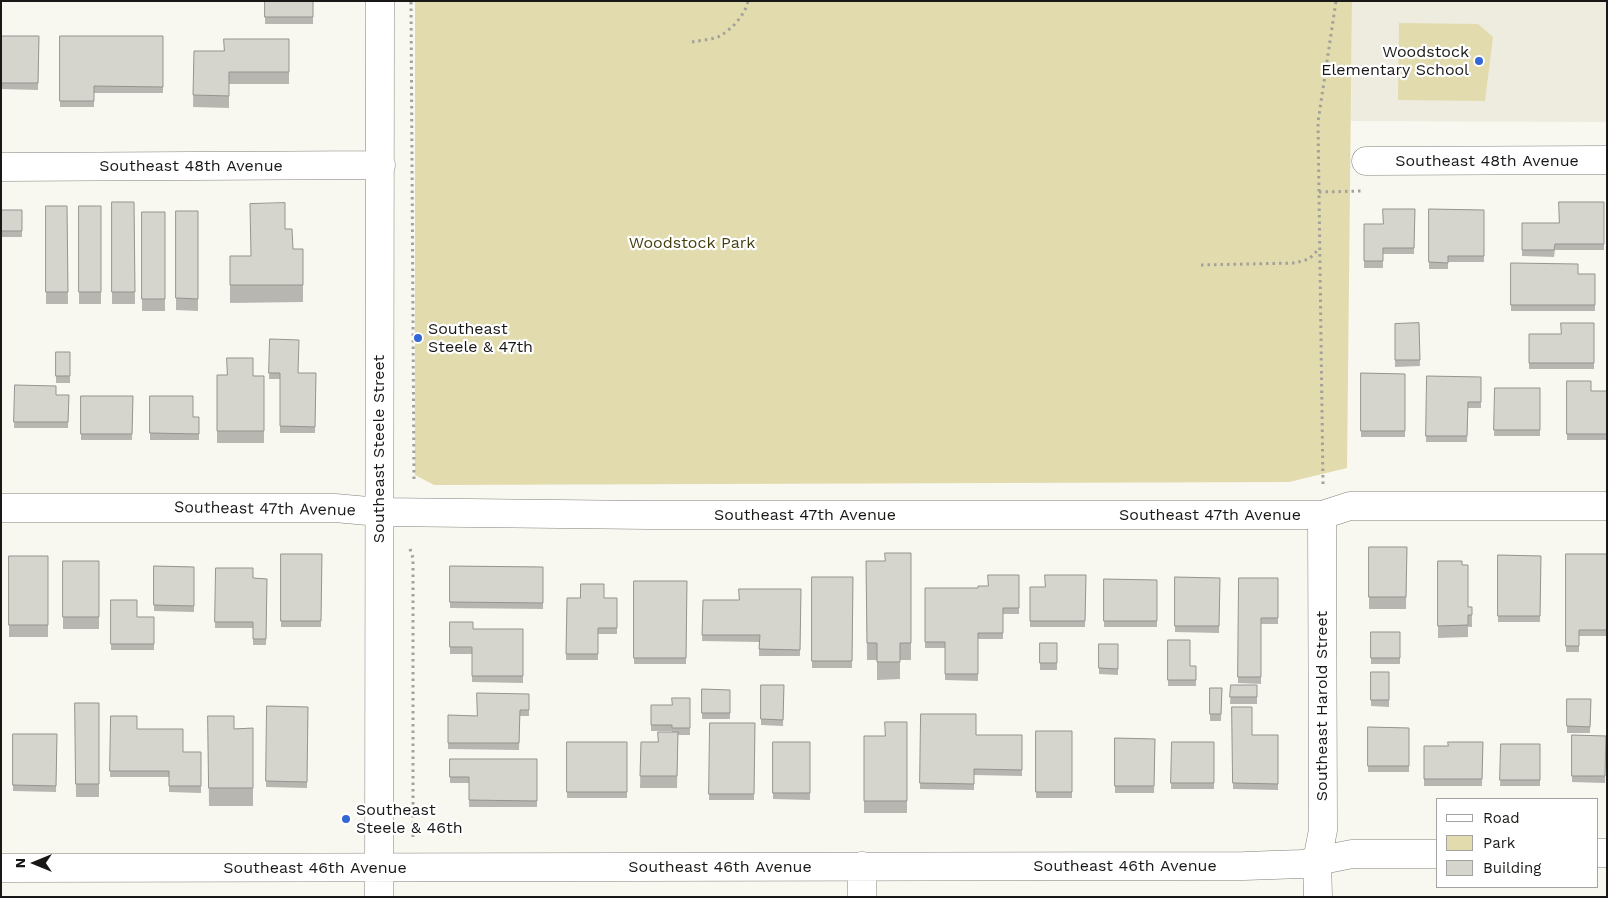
<!DOCTYPE html>
<html>
<head>
<meta charset="utf-8">
<style>
	body { margin:0 }
	#map { position:relative; width:1608px; height:898px; overflow:hidden; background:#f8f8f1; font-family:"Work Sans",sans-serif }
	canvas { display:block }
	.frame { position:absolute; inset:0; border:2px solid #191816; pointer-events:none }
	.legend { position:absolute; left:1436px; top:798px; width:162px; height:90px; box-sizing:border-box; background:#fff; border:1px solid #a3a3a2; margin:0; padding:6px 9px; list-style:none; font-size:15px; color:#191816 }
	.legend li { display:flex; align-items:center; gap:10px; height:25px }
	.legend b { width:25px; border:1px solid #a3a3a2 }
	.north { position:absolute; left:10px; top:838px; width:50px; height:50px; -webkit-text-stroke:4px #fff; paint-order:stroke; rotate:270deg; font-size:14px; font-weight:700; line-height:20px; text-align:center; color:#191816 }
	.north::after { content:''; display:block; margin:auto; width:18px; height:22px; background:#191816; clip-path:polygon(50% 0,100% 100%,50% 72%,0 100%) }
</style>
</head>
<body>
<div id="map">
<canvas width="1608" height="898"></canvas>
<div class="frame"></div>
<ul class="legend">
<li><b style="height:6px;background:#fff"></b>Road</li>
<li><b style="height:14px;background:#e2dbad"></b>Park</li>
<li><b style="height:14px;background:#d5d4cd"></b>Building</li>
</ul>
<div class="north">N</div>
</div>
<script>
const context = document.querySelector('canvas').getContext('2d');
context.lineJoin = 'round';
function paint(path, color) {
  context.fillStyle = color;
  context.fill(path, 'evenodd');
}
function strokePath(path, color, width, dash) {
  context.strokeStyle = color;
  context.lineWidth = width;
  context.lineCap = dash ? 'butt' : 'round';
  context.setLineDash(dash || []);
  context.stroke(path);
}
function label(font, color, halo, rows, align = 'center') {
  context.font = font + ' "Work Sans",sans-serif';
  context.lineWidth = 4.5;
  context.setLineDash([]);
  context.textBaseline = 'middle';
  context.strokeStyle = halo;
  context.fillStyle = color;
  for (const [text, x, y, turn = 0] of rows) {
    context.save();
    context.translate(x, y);
    context.rotate((+turn || 0) * Math.PI / 180);
    context.textAlign = isNaN(turn) ? turn : align;
    if (halo) context.strokeText(text, 0, 0);
    context.fillText(text, 0, 0);
    context.restore();
  }
}
const built = new Path2D(`
	M1352 1H1607V122L1351 121Z`);
const green = new Path2D(`
	M415 1H1352L1347 468 1289 482 434 485 415 475Z
	M1399 23 1478 24 1493 37 1485 101 1398 100Z`);
const path = new Path2D(`
	M411 2 414 483
	M692 42C701 40 712 40 720 36 732 29 745 15 748 1
	M1319 192 1361 191
	M1201 265 1295 263 1309 259 1319 249
	M1323 484 1318 122 1336 1
	M410 549 413 558V838`);
const minor = new Path2D(`
	M1366 161 1607 160
	M1 167 381 165
	M1 508H335L379 512 648 515H1322L1350 506H1607
	M1597 853H1607
	M862 866V897
	M1 868 1244 866 1302 864 1352 854H1437
	M379 897 380 1
	M1318 897 1317 861 1323 830 1322 515`);
const wall = new Path2D(`
	M265 1H313V24H265Z
	M1 36H39L38 90 1 89Z
	M60 36H163V93H94V107H60Z
	M289 39V84H229V108L193 107 194 51H224Z
	M112 202H134L135 304H112Z
	M1604 202V250H1555L1554 257 1522 256V223H1559Z
	M46 206H67L68 304H46Z
	M79 206H101V304H79Z
	M1415 209 1414 254H1383V268H1364V224H1383Z
	M1429 209 1484 210V262H1448V269H1429Z
	M1 210H22V237H1Z
	M176 211H198V311L176 310Z
	M142 212H165V311H142Z
	M285 229 293 249H303V302L230 303V256H251Z
	M1511 263 1578 274H1595V311H1511Z
	M1419 323 1420 366 1395 367V324Z
	M1594 323V369H1529V334H1561Z
	M270 339 298 373H316L315 433H280V379H269Z
	M56 352H70V383H56Z
	M1361 373 1405 374V437H1361Z
	M217 375 264 376V443H217Z
	M1427 376 1481 377V408H1468L1467 442H1426Z
	M1567 381 1591 391H1607V440H1567Z
	M15 385 56 395H69L68 428H14Z
	M1495 388H1540V436H1494Z
	M81 396H133L132 440H81Z
	M150 396 193 417H199V440H150Z
	M1369 547H1407L1406 609H1369Z
	M911 553V660H900V679L877 680V660H867L866 561H885Z
	M281 554H322L321 627H281Z
	M1566 554H1607V636H1579V652H1566Z
	M1498 555 1541 556 1540 622H1498Z
	M9 556H48V637H9Z
	M63 561H99V629H63Z
	M1438 561 1468 607H1472V627H1468V637L1438 638Z
	M154 566 194 567V612L154 611Z
	M450 566 543 567V609L450 608Z
	M216 568 253 578 267 579 266 645H253V628H215Z
	M1019 575V614H1003V639H978V681L945 680V648H925V588H978L988 586Z
	M1086 575 1085 627H1030V587H1045Z
	M812 577H853L852 668H812Z
	M1175 577 1220 578 1219 633 1175 632Z
	M1239 578H1278V624H1261V684L1238 683Z
	M1104 579 1157 580V627H1104Z
	M634 581H687L686 664H634Z
	M801 589 800 656H759V642L702 641 703 600H739Z
	M567 598H617V634H598V660H566Z
	M111 600 137 617H154V650H111Z
	M450 622 473 629H523V683L472 682V654H450Z
	M1371 632H1400V664H1371Z
	M1168 640 1190 666H1196V686H1168Z
	M1040 643H1057V670H1040Z
	M1099 644H1118V675L1099 674Z
	M1371 672H1389V707L1371 706Z
	M761 685H784L783 726 761 725Z
	M1231 685H1257V704H1230Z
	M1210 688H1222L1221 721H1210Z
	M702 689 730 690V719H702Z
	M529 694V716H520L519 750 448 749V715L477 716Z
	M690 698V735H678L677 788H640L641 742H658L672 732V731H651V705H672Z
	M1567 699H1591L1590 733H1567Z
	M75 703H99V797H76Z
	M267 706 308 707 307 788 266 787Z
	M1232 707 1252 735H1278V790L1233 789Z
	M921 714 976 735H1022V776L974 775V790L920 789Z
	M111 716 183 752H201V793L169 792V777H110Z
	M208 716 234 729 253 728V806H209Z
	M885 722H907V813H864V736H885Z
	M710 723H755L754 800H709Z
	M1368 727 1409 728V772H1368Z
	M1036 731H1072V798H1036Z
	M13 734H57L56 792 13 791Z
	M1572 735 1606 736 1605 783 1572 782Z
	M1115 738 1155 739 1154 793H1115Z
	M567 742H627V798H567Z
	M773 742H810V800L773 799Z
	M1172 742H1214V789H1171Z
	M1483 742 1482 786H1424V746H1448Z
	M1501 744H1540V786H1500Z
	M450 759H537V807H469V783H450Z`);
const building = new Path2D(`
	M265 1H313V17H265Z
	M1 36H39L38 83H1Z
	M60 36H163V87L94 86V101H60Z
	M224 39H289V72H229V96L193 95 194 51H224Z
	M112 202H134L135 292H112Z
	M1559 202H1604V244H1555L1554 250H1522V223H1559Z
	M285 203V229H292L293 249H303V285H230V256H251L250 204Z
	M46 206H67L68 292H46Z
	M79 206H101V292H79Z
	M1383 209H1415L1414 248H1383V261H1364V224H1383Z
	M1429 209 1484 210V256H1448V263L1429 262Z
	M1 210H22V231H1Z
	M176 211H198V299L176 298Z
	M142 212H165V299H142Z
	M1511 263 1578 264V274H1595V305H1511Z
	M1419 323 1420 360H1395V324Z
	M1561 323H1594V363H1529V334H1561Z
	M270 339 299 340 298 373H316L315 427 280 426V373H269Z
	M56 352H70V376H56Z
	M227 358H253V376H264V431H217V375H227Z
	M1361 373 1405 374V431H1361Z
	M1427 376 1481 377V402H1468L1467 436H1426Z
	M1567 381H1591V391H1607V434H1567Z
	M15 385 56 386V395H69L68 422H14Z
	M1495 388H1540V430H1494Z
	M81 396H133L132 434H81Z
	M150 396H193V417H199V434L150 433Z
	M1369 547H1407L1406 597H1369Z
	M885 553H911V643H900V662H877V643H867L866 561H885Z
	M281 554H322L321 621H281Z
	M1566 554H1607V630H1579V646H1566Z
	M1498 555 1541 556 1540 616H1498Z
	M9 556H48V625H9Z
	M63 561H99V617H63Z
	M1438 561H1462V565H1468V607H1472V615H1468V625L1438 626Z
	M154 566 194 567V606L154 605Z
	M450 566 543 567V603L450 602Z
	M216 568H253V578L267 579 266 639H253V622H215Z
	M988 575H1019V608H1003V633H978V674H945V642H925V588H978V586H988Z
	M1045 575H1086L1085 621H1030V587H1045Z
	M812 577H853L852 661H812Z
	M1175 577 1220 578 1219 626H1175Z
	M1239 578H1278V618H1261V677H1238Z
	M1104 579 1157 580V621H1104Z
	M634 581H687L686 658H634Z
	M581 584H604V598H617V628H598V654H566L567 598H580Z
	M739 589H801L800 650 759 649 760 635H702L703 600H739Z
	M111 600H137V617H154V644H111Z
	M450 622H473V629H523V676H472V647H450Z
	M1371 632H1400V658H1371Z
	M1168 640H1190V666H1196V680H1168Z
	M1040 643H1057V663H1040Z
	M1099 644H1118V669L1099 668Z
	M1371 672H1389V700H1371Z
	M761 685H784L783 720 761 719Z
	M1231 685H1257V697H1230Z
	M1210 688H1222L1221 714H1210Z
	M702 689 730 690V713H702Z
	M477 693 529 694V710H520L519 743H448V715L477 716Z
	M672 698H690V728H672V725H651V705H672Z
	M1567 699H1591L1590 727 1567 726Z
	M75 703H99V784H76Z
	M267 706 308 707 307 782 266 781Z
	M1232 707H1252V735H1278V784L1233 783Z
	M921 714H976V735H1022V770L974 769V784L920 783Z
	M111 716H137V729H183V752H201V786H169V771H110Z
	M208 716H234V729L253 728V788H209Z
	M885 722H907V801H864V736H885Z
	M710 723H755L754 794H709Z
	M1368 727 1409 728V766H1368Z
	M1036 731H1072V792H1036Z
	M658 732H678L677 776H640L641 742H658Z
	M13 734H57L56 786 13 785Z
	M1572 735 1606 736 1605 776H1572Z
	M1115 738 1155 739 1154 786H1115Z
	M567 742H627V792H567Z
	M773 742H810V793H773Z
	M1172 742H1214V783H1171Z
	M1448 742H1483L1482 779H1424V746H1448Z
	M1501 744H1540V780H1500Z
	M450 759H537V801L469 800V777H450Z`);
const markers = [
	[1479,61,5,"#3367d6"],
	[418,338,5,"#3367d6"],
	[346,819,5,"#3367d6"]
];
const poiNames = [
	["Woodstock",1469,52,"right"],
	["Elementary School",1469,70,"right"],
	["Southeast",428,329],
	["Steele & 47th",428,347],
	["Southeast",356,810],
	["Steele & 46th",356,828]
];
const streetNames = [
	["Southeast 48th Avenue",1487,161],
	["Southeast 48th Avenue",191,166],
	["Southeast Steele Street",379,449,-90],
	["Southeast 47th Avenue",265,509,1],
	["Southeast 47th Avenue",805,515],
	["Southeast 47th Avenue",1210,515],
	["Southeast Harold Street",1322,706,-90],
	["Southeast 46th Avenue",1125,866],
	["Southeast 46th Avenue",720,867],
	["Southeast 46th Avenue",315,868]
];
const parkNames = [
	["Woodstock Park",692,243]
];
paint(built, '#eeecdf');
paint(green, '#e2dbad');
strokePath(minor, '#82817b', 29);
strokePath(path, '#a2a19c', 3, [2.5, 4]);
strokePath(minor, '#fff', 28);
paint(wall, '#b7b6b0');
paint(building, '#d5d4cd');
strokePath(building, '#959490', 1);
for (const [x, y, r, color] of markers) {
  const dot = new Path2D();
  dot.arc(x, y, r, 0, 2 * Math.PI);
  context.fillStyle = color;
  context.fill(dot);
  strokePath(dot, '#fff', 2);
}
label('16px', '#191816', '#fff', poiNames, 'left');
label('16px', '#191816', '#fff', streetNames);
label('16px', '#453e0d', '#fff', parkNames);
</script>
</body>
</html>
